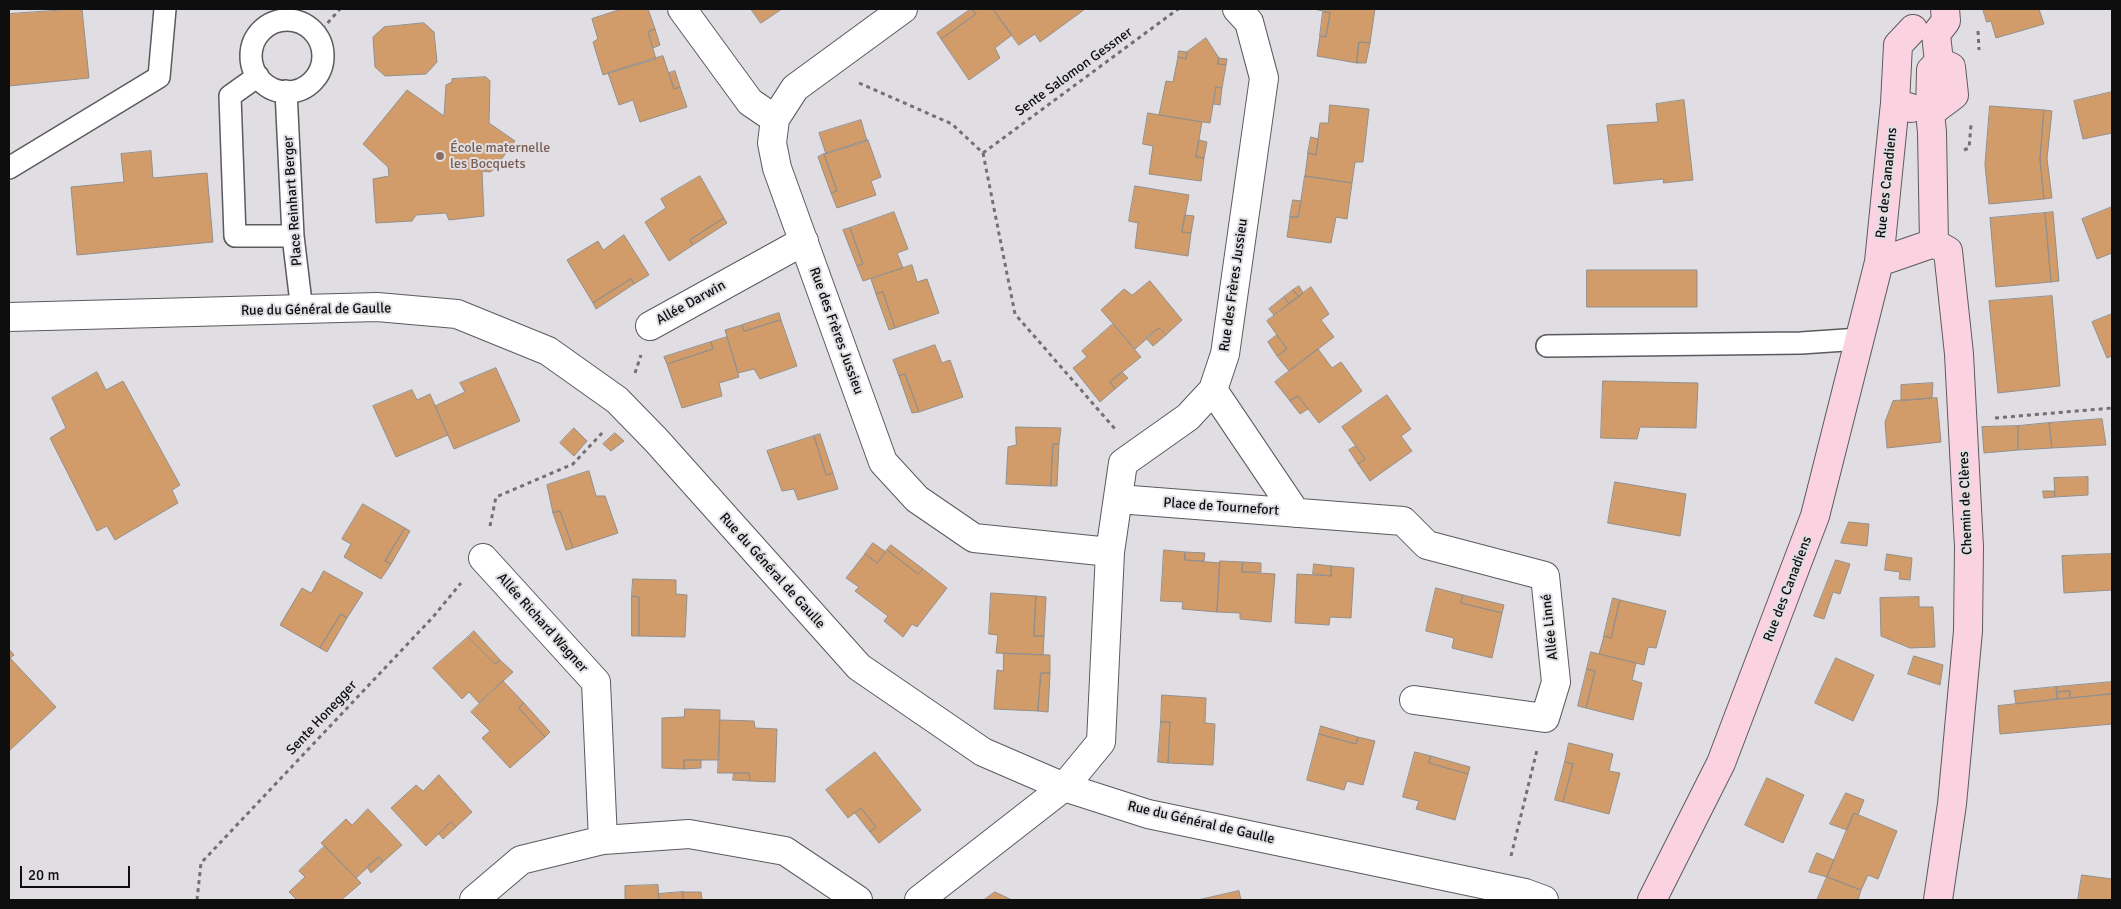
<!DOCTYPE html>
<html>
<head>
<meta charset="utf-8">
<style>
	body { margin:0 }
	#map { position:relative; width:2121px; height:909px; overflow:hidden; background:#e1dee3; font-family:Signika,sans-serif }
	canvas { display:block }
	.frame { position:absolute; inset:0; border:10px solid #0e0e0f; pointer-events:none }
	.scale { position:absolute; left:20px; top:866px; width:110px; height:22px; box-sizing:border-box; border:2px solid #0e0e0f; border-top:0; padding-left:6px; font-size:15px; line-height:18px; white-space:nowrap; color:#0e0e0f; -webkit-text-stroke:4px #e1dee3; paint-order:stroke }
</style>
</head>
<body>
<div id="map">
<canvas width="2121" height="909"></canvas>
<div class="frame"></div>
<div class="scale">20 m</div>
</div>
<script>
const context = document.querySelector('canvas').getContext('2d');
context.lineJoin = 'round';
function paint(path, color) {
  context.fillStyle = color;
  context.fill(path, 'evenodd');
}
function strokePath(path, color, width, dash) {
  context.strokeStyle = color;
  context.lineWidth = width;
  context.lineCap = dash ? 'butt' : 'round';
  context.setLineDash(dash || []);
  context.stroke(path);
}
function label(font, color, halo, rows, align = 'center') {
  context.font = font + ' Signika,sans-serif';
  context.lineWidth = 4;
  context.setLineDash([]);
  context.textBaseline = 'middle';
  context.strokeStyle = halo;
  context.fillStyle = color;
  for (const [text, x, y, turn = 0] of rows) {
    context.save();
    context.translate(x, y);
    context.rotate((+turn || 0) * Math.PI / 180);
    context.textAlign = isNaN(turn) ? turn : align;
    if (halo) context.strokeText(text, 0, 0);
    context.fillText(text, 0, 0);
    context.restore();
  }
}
const building = new Path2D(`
	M82 9 89 78 9 86V14Z
	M622 9H648L655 29 648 32 656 59 603 75 593 42 598 39 592 19Z
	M751 9H782L761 23Z
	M971 9 976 14 941 39 937 33Z
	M972 9H993L1012 35 995 48 1000 58 969 80 941 39 976 14Z
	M993 9H1085L1040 42 1035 34 1019 45Z
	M1314 9H1375L1370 43 1359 42 1357 63 1317 56 1320 36 1326 37 1330 13Z
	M1983 9H2039L2044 24 1996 38 1991 21 1987 22Z
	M1323 12 1330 13 1326 37 1320 36Z
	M424 23 434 32 437 62 426 74 385 76 375 67 373 37 384 27Z
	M655 29 660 45 653 48 648 32Z
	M1206 38 1219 58 1218 64 1226 65 1222 88 1216 87 1210 123 1159 115 1166 81 1173 82 1178 57 1186 59 1187 52Z
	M1359 42 1370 43 1366 63H1357Z
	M1179 51 1187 52 1186 59 1178 57Z
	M663 56 674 89 680 87 687 107 640 122 633 100 619 105 608 73Z
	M1219 58 1227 59 1226 65 1218 64Z
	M675 71 680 87 674 89 669 73Z
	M486 77 490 81 489 123 515 141 494 169 490 172 482 171 484 216 449 220 446 213 416 215 412 221 376 223 373 179 389 176 388 167 363 144 407 90 444 116 446 85 452 82V79Z
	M1216 87 1222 88 1220 105 1214 104Z
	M2112 92V133L2083 139 2074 101Z
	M1684 100 1693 180 1663 183 1664 179 1614 184 1607 125 1658 122 1656 104Z
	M1330 105 1369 109 1363 162H1355L1352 183 1305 176 1308 153 1316 155 1320 123H1328Z
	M1990 106 2044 110 2040 160 2044 199 1989 204 1985 165Z
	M2044 110 2052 111 2047 159 2052 198 2044 199 2040 160Z
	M1148 113 1202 122 1196 157 1204 158 1201 181 1149 174 1153 146 1143 144Z
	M861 120 867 141 826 154 819 133Z
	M1311 137 1318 139 1316 155 1308 153Z
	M868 140 881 177 871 181 876 195 837 208 831 193 837 191 824 154Z
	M1199 140 1207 142 1204 158 1196 157Z
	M151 151 153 178 207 173 213 242 77 255 71 187 124 182 121 154Z
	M824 154 837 191 831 193 818 157Z
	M700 176 724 218 690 240 693 245 669 261 645 222 666 208 661 199Z
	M1305 176 1352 183 1347 219 1336 217 1331 243 1287 237 1290 217H1298Z
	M1135 186 1189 195 1182 232 1191 233 1188 256 1135 248 1138 223 1129 221Z
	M1293 200 1301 201 1298 217H1290Z
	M2112 207V253L2097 259 2082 219Z
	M894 212 908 249 897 253 903 268 863 281 857 266 863 264 850 228Z
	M2053 212 2059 281 2051 282 2045 213Z
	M2045 213 2051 282 1996 287 1990 218Z
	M1185 215 1194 216 1191 233 1182 232Z
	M724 218 727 223 693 245 690 240Z
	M850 228 863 264 857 266 843 230Z
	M624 235 649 275 634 284 631 279 593 303 567 260 598 241 603 250Z
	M912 265 917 282 927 279 939 313 895 328 883 292 876 294 871 279Z
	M1587 270H1697V307H1587Z
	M631 279 634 284 596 309 593 303Z
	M1150 281 1182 320 1166 335 1159 328 1135 349 1101 310 1124 289 1132 295Z
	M1299 286 1303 293 1299 297 1293 290Z
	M1311 287 1329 314 1321 320 1334 337 1289 371 1277 356 1287 349 1267 321Z
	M1293 290 1299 297 1289 304 1284 297Z
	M883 292 895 328 889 330 876 294Z
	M2052 296 2060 386 1998 393 1989 301Z
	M1284 297 1289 304 1274 315 1269 309Z
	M779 313 781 320 744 331 742 325Z
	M2112 314V356L2107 358 2092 322Z
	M781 320 797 366 760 379 754 369 738 373 725 330 742 325 744 331Z
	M1113 324 1141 357 1110 382 1115 389 1100 402 1073 368 1087 357 1082 351Z
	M1159 328 1166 335 1153 346 1146 338Z
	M1277 335 1287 349 1277 356 1268 342Z
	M727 337 739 377 719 383 722 396 682 408 667 364 713 349 711 342Z
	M711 342 713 349 667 364 664 357Z
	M935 345 942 363 950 360 963 397 919 412 905 374 899 376 893 360Z
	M1318 349 1332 368 1341 362 1362 391 1319 423 1298 396 1290 401 1275 382Z
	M496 368 520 421 454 449 435 406 465 392 460 383Z
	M97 372 106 390 123 381 180 485 172 490 178 503 115 540 107 526 97 531 50 438 66 428 52 398Z
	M1122 372 1128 378 1115 389 1110 382Z
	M905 374 919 412 912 413 899 376Z
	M1603 381 1698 383 1696 428 1640 427 1637 439 1601 438Z
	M1933 383 1932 398 1901 401V385Z
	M412 390 417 400 430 394 448 435 396 457 373 406Z
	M1387 395 1411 429 1401 436 1412 451 1370 481 1358 464 1365 459 1342 427Z
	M1298 396 1308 409 1300 414 1290 401Z
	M1937 398 1941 442 1887 448 1885 422 1893 401Z
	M2102 419 2106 445 2052 448 2049 423Z
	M2049 423 2052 448 2018 450V426Z
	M2018 426V450L1984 453 1982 427Z
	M1016 427 1061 428 1059 444H1053L1051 486 1006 484 1008 447 1016 445Z
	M574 428 587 441 574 456 560 443Z
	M615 433 624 441 611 451 603 444Z
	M820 434 833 473 826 475 814 436Z
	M814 436 826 475 833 473 838 489 798 500 794 489 782 491 767 451Z
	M1053 444H1059L1057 486H1051Z
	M1356 446 1365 459 1358 464 1349 450Z
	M589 471 596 496H605L618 533 573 548 560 511 553 513 547 485Z
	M2088 477V495L2055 497 2054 478Z
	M1615 482 1686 494 1680 536 1608 523Z
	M2043 491H2054L2055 497 2044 498Z
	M363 504 405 528 385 561 391 564 381 579 344 557 351 544 342 539Z
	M560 511 573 548 566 550 553 513Z
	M1849 522 1869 524 1867 546 1841 543Z
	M405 528 410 531 391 564 385 561Z
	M873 543 886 552 877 563 865 554Z
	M891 545 923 569 918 574 887 550Z
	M887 550 918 574 923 569 947 588 917 627 912 624 903 637 884 621 888 616 855 591 859 587 846 578 865 554 877 563Z
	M1164 550 1185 552V560L1220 563 1217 612 1182 609 1183 602 1161 601Z
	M1185 552 1205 553 1204 561 1185 560Z
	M1887 554 1912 558 1910 580 1899 579 1900 572 1885 570Z
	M2112 554V590L2064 593 2062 556Z
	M1836 560 1850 564 1840 594 1833 592 1824 619 1814 616Z
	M1220 561 1243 562 1242 572 1275 574 1271 622 1240 619V613L1217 612Z
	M1243 562 1261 563V572H1242Z
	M1314 564 1331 566V576L1313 574Z
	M1331 566 1354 568 1351 618 1330 617 1329 625 1295 623 1297 574 1331 576Z
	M324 571 363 593 347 618 341 614 320 648 280 625 302 588 311 593Z
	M633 579 676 580V594L687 595 685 637 639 636V597L632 596Z
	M1436 588 1463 595 1461 603 1502 613 1492 658 1452 648 1454 638 1426 631Z
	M991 593 1036 596 1034 636H1044L1043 655 996 653 998 635 989 634Z
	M1463 595 1504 605 1502 613 1461 603Z
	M632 596 639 597V636H632Z
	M1036 596 1046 597 1044 636H1034Z
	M1919 597V607H1933L1935 647 1910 648 1881 636 1880 598Z
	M1613 598 1620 600 1611 638 1604 636Z
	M1620 600 1666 611 1656 648 1648 647 1644 665 1599 654 1604 636 1611 638Z
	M341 614 347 618 327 652 320 648Z
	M474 631 500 660 495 664 468 637Z
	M468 637 495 664 500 660 513 672 479 703 469 692 462 699 433 668Z
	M9 649 14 655 10 658 56 707 9 751Z
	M1591 652 1636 663 1632 680 1642 683 1633 720 1586 708 1595 671 1587 669Z
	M1004 653 1050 655V673H1041L1038 711 994 709 997 670 1003 671Z
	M1914 656 1943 665 1940 685 1908 674Z
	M1836 658 1874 675 1853 721 1815 703Z
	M1587 669 1595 671 1586 708 1578 706Z
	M1041 673H1050L1048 712 1038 711Z
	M503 681 524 703 519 708 545 737 510 768 482 738 490 731 471 712Z
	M2112 682V694L2070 698V691L2057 692 2056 687Z
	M2056 687 2057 699 2016 704 2014 691Z
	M2070 691V698L2057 699V692Z
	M2112 694V724L2000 734 1998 706Z
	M1162 695 1206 698 1205 723 1215 724 1213 765 1168 763 1170 722H1161Z
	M524 703 550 732 545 737 519 708Z
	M685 709 720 710 719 760H684V769L662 768V718L684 717Z
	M720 720 754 721 755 728 777 729 775 782 750 781 749 773H718Z
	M1161 722H1170L1168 763 1158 762Z
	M1321 726 1358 737 1356 744 1319 734Z
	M1319 734 1356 744 1358 737 1375 741 1363 785 1347 781 1344 790 1307 780Z
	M1569 743 1613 754 1609 771 1620 773 1609 814 1563 802 1573 764 1565 762Z
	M875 752 921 810 879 843 870 832 876 827 861 808 848 818 826 790Z
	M1415 752 1431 756 1429 763 1468 774 1455 820 1416 809 1419 801 1403 797Z
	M1431 756 1470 767 1468 774 1429 763Z
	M684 760H701V768L684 769Z
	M1565 762 1573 764 1563 802 1555 800Z
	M734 773H749L750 781 733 780Z
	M439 775 472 812 456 827 451 822 426 846 391 808 416 785 423 791Z
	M1767 778 1804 795 1783 843 1745 825Z
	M1846 793 1864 800 1858 815 1854 813 1847 830 1830 824Z
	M861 808 876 827 870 832 855 813Z
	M368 809 402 845 383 862 379 857 356 878 321 843 346 819 352 825Z
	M1854 813 1897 831 1878 879 1868 875 1861 890 1827 877Z
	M451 822 456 827 443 839 439 834Z
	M325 846 361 883 341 900H297L289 892 305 877 299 871Z
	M1817 853 1834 860 1827 877 1809 872Z
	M379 857 383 862 371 873 367 867Z
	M2082 875 2112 879V900H2078Z
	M1827 877 1861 890 1858 900H1817Z
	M658 885 659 900H625V886Z
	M1239 891 1241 900H1198Z
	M683 892H701L702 900H678H683Z
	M683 892V900H659L658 894Z
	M995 892 1012 900H984Z`);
const path = new Path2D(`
	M1978 31 1979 50
	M317 35 340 9
	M859 83 952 124 983 153
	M1964 150 1969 148 1971 125
	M983 153 1015 314 1115 429
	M983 153 1178 9
	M635 373 641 355
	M1995 418 2112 408
	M490 526 496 497 573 464 603 432
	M1511 856 1537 750
	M197 900 201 863 433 617 461 583`);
const lane = new Path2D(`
	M251 56a36 36 0 1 1 72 0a36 36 0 1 1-72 0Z
	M258 76 230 96 235 236H293
	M286 91 293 236 302 311
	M9 168 159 77 165 9
	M1547 346 1801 343 1860 339`);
const street = new Path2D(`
	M682 9 750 102 775 119
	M903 9 795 88 775 119 772 143 777 168 883 462 917 499 974 538 1110 552
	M9 317 377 307 457 314 548 351 617 400 656 440 859 667 983 752 1064 787 1148 814 1525 893 1544 900
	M650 326 804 241
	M1213 390 1296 513
	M1118 499 1403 521 1427 545 1545 576 1556 682 1545 718 1414 700
	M483 558 596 682 603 840
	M474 900 521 860 603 840 689 834 785 851 858 900
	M919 900 1064 787 1101 742 1110 552 1123 463 1188 417 1213 390 1225 354 1264 78 1249 22 1237 9`);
const secondary = new Path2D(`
	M1939 62 1936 34 1946 21 1945 9
	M1911 108 1895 103 1898 45 1913 29
	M1930 113 1954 95 1951 67 1939 62
	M1934 243 1948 251 1959 354 1969 547 1968 631 1952 804 1938 900
	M1934 243 1932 132 1930 113 1931 70 1939 62
	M1879 262 1934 243
	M1652 900 1721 763 1815 516 1879 262 1895 103`);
const markers = [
	[440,156,5,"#8d6e63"]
];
const streetNames = [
	["Sente Salomon Gessner",1074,72,-36],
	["Rue des Canadiens",1887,183,-84],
	["Place Reinhart Berger",293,201,-94],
	["Rue des Frères Jussieu",1234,285,-82],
	["Allée Darwin",691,303,-29],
	["Rue du Général de Gaulle",316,310,-1],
	["Rue des Frères Jussieu",836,331,70],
	["Chemin de Clères",1966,503,-92],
	["Place de Tournefort",1221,507,4],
	["Rue du Général de Gaulle",772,571,48],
	["Rue des Canadiens",1788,589,-69],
	["Allée Richard Wagner",542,623,48],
	["Allée Linné",1550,627,-96],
	["Sente Honegger",322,718,-47],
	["Rue du Général de Gaulle",1201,823,13]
];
const educationNames = [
	["École maternelle",450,148],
	["les Bocquets",450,164]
];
paint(building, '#d19c69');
strokePath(building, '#938f8c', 1);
strokePath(lane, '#5b5a5d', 24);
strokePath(street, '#5b5a5d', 30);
strokePath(secondary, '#5b5a5d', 30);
strokePath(path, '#717073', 3, [4, 4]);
strokePath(lane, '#fff', 21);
strokePath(street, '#fff', 28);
strokePath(secondary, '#fbd3e0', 28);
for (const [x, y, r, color] of markers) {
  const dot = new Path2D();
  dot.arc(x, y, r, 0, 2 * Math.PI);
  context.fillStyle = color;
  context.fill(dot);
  strokePath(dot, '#e1dee3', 2);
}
label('14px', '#0e0e0f', '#e1dee3', streetNames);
label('14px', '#785e54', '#e1dee3', educationNames, 'left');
</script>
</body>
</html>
